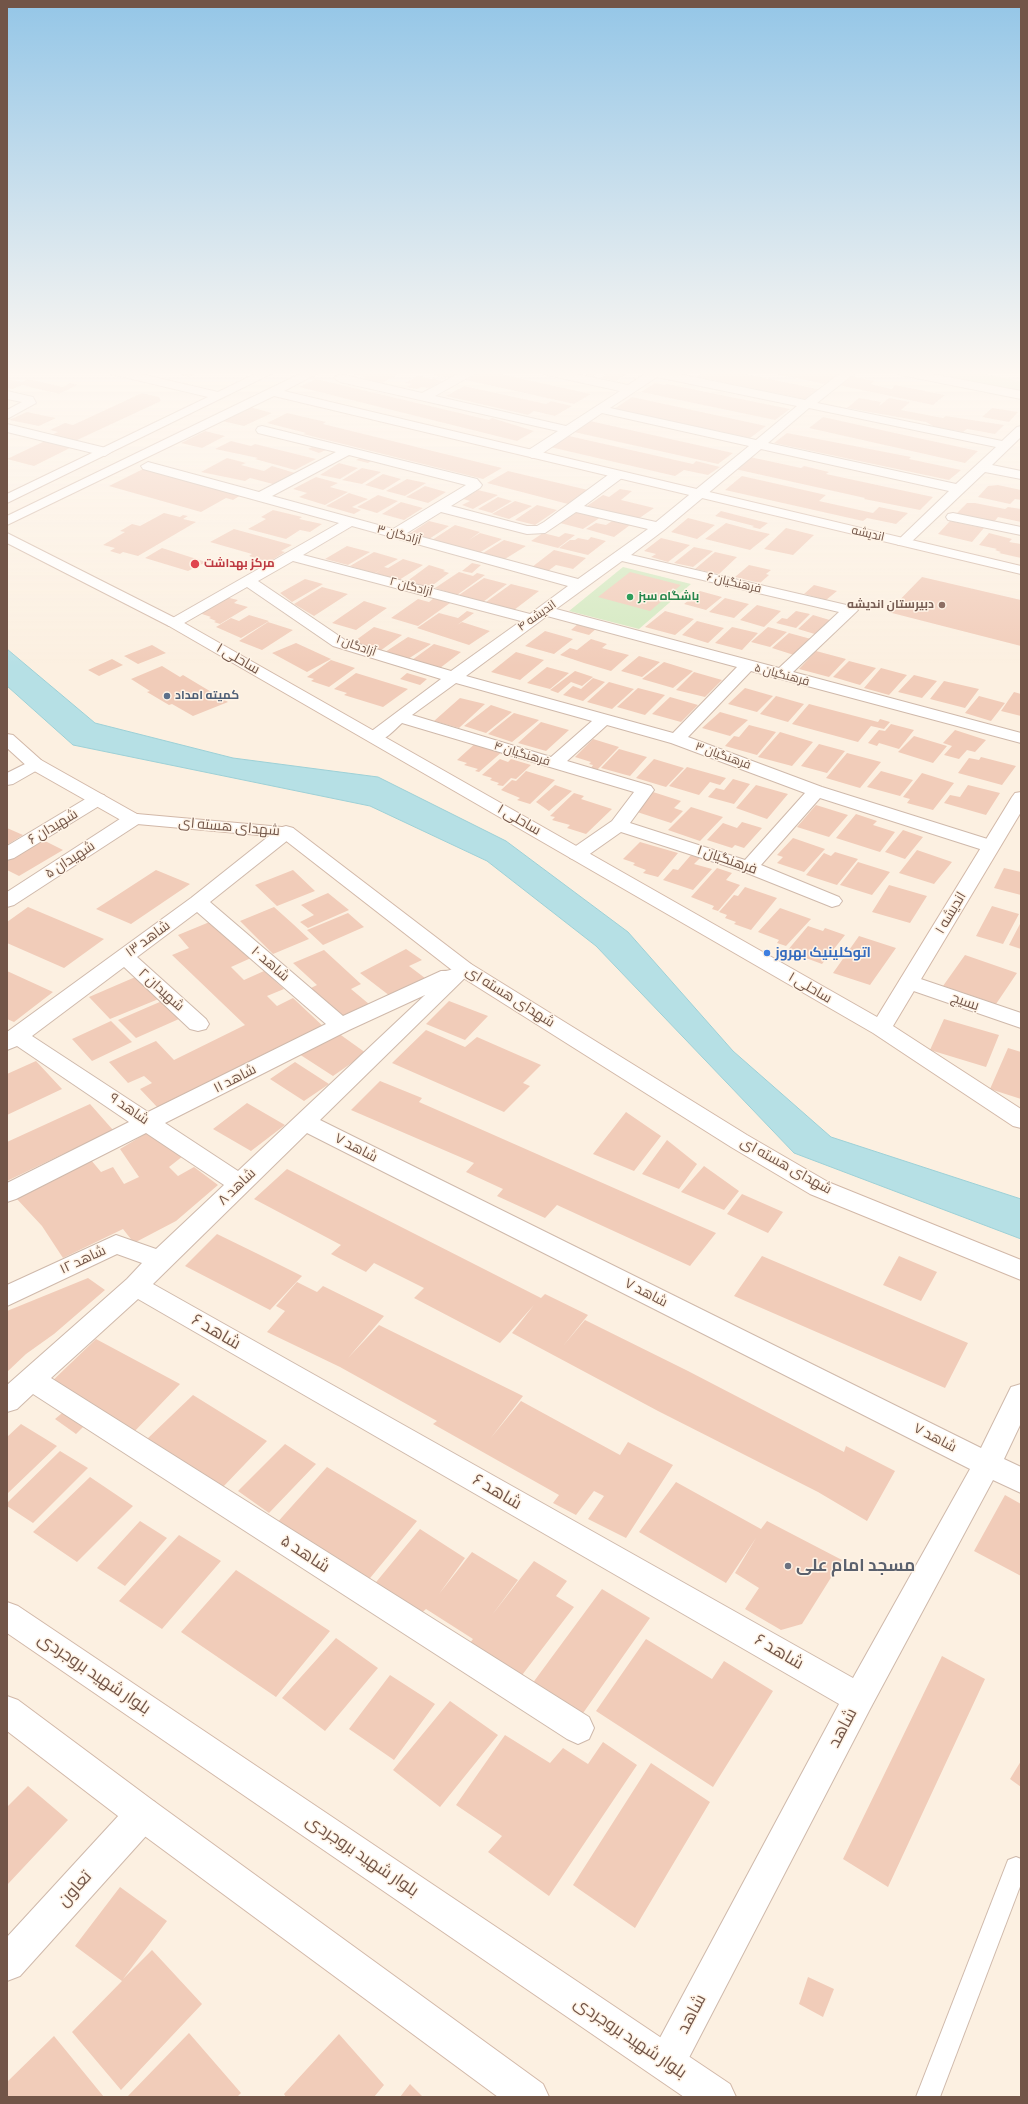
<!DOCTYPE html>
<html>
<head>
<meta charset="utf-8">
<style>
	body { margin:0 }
	#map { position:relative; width:1028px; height:2104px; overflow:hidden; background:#fcf0e1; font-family:Manrope,sans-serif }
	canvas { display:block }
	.frame { position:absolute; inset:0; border:8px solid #725548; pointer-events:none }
</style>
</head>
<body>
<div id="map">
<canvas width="1028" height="2104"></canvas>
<div class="frame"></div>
</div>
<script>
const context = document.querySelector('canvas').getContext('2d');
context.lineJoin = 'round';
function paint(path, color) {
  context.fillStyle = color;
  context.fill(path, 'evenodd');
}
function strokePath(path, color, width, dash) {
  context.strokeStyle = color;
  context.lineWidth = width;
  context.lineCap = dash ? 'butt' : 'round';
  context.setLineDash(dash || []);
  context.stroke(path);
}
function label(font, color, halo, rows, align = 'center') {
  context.font = font + ' Manrope,Cairo,sans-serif';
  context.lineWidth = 3;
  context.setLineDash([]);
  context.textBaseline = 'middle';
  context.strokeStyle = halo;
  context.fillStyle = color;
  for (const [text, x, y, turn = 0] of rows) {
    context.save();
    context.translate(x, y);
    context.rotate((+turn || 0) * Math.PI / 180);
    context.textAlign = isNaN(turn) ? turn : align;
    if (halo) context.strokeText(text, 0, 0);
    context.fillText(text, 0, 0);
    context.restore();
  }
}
const green = new Path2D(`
	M924 372H975L1021 381V391Z
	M623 567 691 584 639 629 569 611Z`);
const water = new Path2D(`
	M7 649 95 723 233 758 378 777 506 841 628 932 733 1051 831 1137 1021 1199V1239L794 1153 596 946 487 861 370 806 73 745 7 686Z`);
const building = new Path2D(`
	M174 372H199L189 377Z
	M396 372 400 373 380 384 361 380 366 377 347 373Z
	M438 372H460L449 378 433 375Z
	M481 372H491L591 394 574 404 466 380Z
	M597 372H629L616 381 602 378 606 375 598 373 593 376 579 373Z
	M700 372H736L822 390 808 400 697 377 702 373Z
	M779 372H841L825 384 776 374Z
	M418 376 442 381 429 388 422 387 417 389 406 387 412 384 405 383Z
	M850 376 875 381 870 384 892 389 895 385 945 395 933 405 838 385Z
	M7 379 22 382 28 379 63 387 70 383 77 385 59 394 22 385 13 389 7 388Z
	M316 379 489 420 492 418 534 431 517 441 299 387Z
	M655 383 665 385 667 384 790 409 775 420 641 392Z
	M464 386 546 404 551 401 572 406 555 416 534 411 528 415 446 396Z
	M142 393 159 397 161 401 75 441 51 435 58 432 50 430 65 423 73 425Z
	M632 397 743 421 766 426 750 438 614 409Z
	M859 398 881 402 879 406 889 398 910 402 901 410 943 418 946 416 1004 425 995 434 967 429 963 432 935 427 926 422 847 408Z
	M250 407 272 413 244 426 222 421Z
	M992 408 1018 412 1009 422 982 417Z
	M27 412 41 415 56 418 39 426 9 420Z
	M287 413 326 422 323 424 502 468 483 479 303 434 306 433 267 423Z
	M823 417 904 435 978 451 965 463 809 428Z
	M590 421 733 453 718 464 574 432Z
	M205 431 225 436 202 448 181 443Z
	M787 433 911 457 909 459 961 470 949 480 774 443Z
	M569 436 693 464 696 461 720 467 708 475 684 470 675 476 550 447Z
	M47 440 74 446 34 466 7 459Z
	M231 441 251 446 255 444 316 459 295 470 255 459 258 458 215 449Z
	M314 446 326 450 319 453 308 449Z
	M362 457 373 460 368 463 356 460Z
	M750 457 801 468 804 466 829 472 826 474 933 497 920 510 864 499 865 498 735 469Z
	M227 458 246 463 241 465 264 471 272 466 295 473 273 484 250 478 245 481 201 472Z
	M339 463 358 468 340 479 320 475Z
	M362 468 381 472 362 484 342 480Z
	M143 469 241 495 233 500 226 498 201 512 109 486Z
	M508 471 588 490 568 504 487 483Z
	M383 474 401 479 383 490 365 485Z
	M742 476 826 495 819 501 873 513 879 507 908 513 896 524 867 518 863 521 725 490Z
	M316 477 338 483 330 487 348 492 325 505 299 497 307 493 293 489Z
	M407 479 426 483 405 496 386 491Z
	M998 485 1021 490V500L1015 499 1010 504 978 497 988 486Z
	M425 486 446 492 428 503 406 497Z
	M620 489 632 491 621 500 654 508 638 519 587 506 603 495 609 497Z
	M478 490 498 495 473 509 462 505 470 501 463 499Z
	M349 493 368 499 352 507 361 510 354 514 326 506Z
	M378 495 398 501 377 513 357 507Z
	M498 497 512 501 492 513 478 509Z
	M515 501 532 506 509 519 492 514Z
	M401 502 423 508 404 520 382 514Z
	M967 503H975L1005 509 1008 507 1021 509V522L998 517 994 522 956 514Z
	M537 505 557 510 535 525 515 520Z
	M273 510 302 517 299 519 322 524 310 532 300 530 286 539 248 529 266 519 261 517Z
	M578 511 601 517 583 529 560 523Z
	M721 511 760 521 768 523 760 529 752 527 754 526 715 516Z
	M164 513 180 517 183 515 188 516 183 519 196 522 138 556 123 552 120 554 110 551 115 548 103 545 125 532 120 531 132 524 140 526Z
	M688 518 715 525 697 539 671 532Z
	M429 521 449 526 429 539 409 534Z
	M612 521 630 525 614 537 586 529 596 523 606 525Z
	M950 521 984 528 972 542 938 534Z
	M726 523 748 529 770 534 750 550 705 539Z
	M455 525 480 532 469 540 480 533 502 539 479 553 432 540Z
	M786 528 814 535 793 555 764 549Z
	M234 529 292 545 281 551 285 552 269 562 249 556 252 554 210 542Z
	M543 533 559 537 565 533 575 535 558 548 531 541Z
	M989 533 1012 539 1009 542 1021 544V558L999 553 1001 552 995 550 997 549 979 545Z
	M591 537 606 541 588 555 559 548 570 540H575L578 538 588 540Z
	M661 538 690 545 668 562 651 557 656 554 644 551Z
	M504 540 526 546 505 559 483 553Z
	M347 546 370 552 348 565 325 559Z
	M694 547 713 551 693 567 674 563Z
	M162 548 206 562 188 571 145 558Z
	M554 550 586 558 573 569 556 565 548 571 532 567Z
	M374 552 398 559 384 567 388 568 403 559 423 565 399 580 375 573 382 569 374 574 350 566Z
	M715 552 737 557 719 574 695 569Z
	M472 563 481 565 472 573 462 571Z
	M429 565 445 570 443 571 449 573 429 588 406 582Z
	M749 565 771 570 766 574 769 575 760 583 735 577Z
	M459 572 473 576 477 573 485 575 457 595 435 588Z
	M630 572 681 585 650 611 598 597Z
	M922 577 1021 600V646L888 612Z
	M484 578 507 584 483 602 459 595Z
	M305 579 323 584 292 602 280 593Z
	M511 584 539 591 514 610 486 602Z
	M814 585 837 591 826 600 804 594Z
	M322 587 348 594 314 616 294 604Z
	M700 591 722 597 706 610 684 604Z
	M225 597 238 600 234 603 248 607 220 624 214 622 216 621 209 618 211 617 199 613Z
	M434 598 450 603 418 626 391 618 418 599 429 602Z
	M725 598 749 604 734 618 709 612Z
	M364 601 387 608 356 630 332 623Z
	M757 605 781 611 764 627 740 620Z
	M467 611 474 613 457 625 462 622 490 631 469 645 417 628 439 613 458 618Z
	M665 611 694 619 675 635 645 627Z
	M796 611 810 614 796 628 776 623 782 618 787 619Z
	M249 615 269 621 241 638 216 627 231 618 239 621Z
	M813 615 833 621 818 635 798 629Z
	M697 621 724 628 708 643 682 635Z
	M268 622 293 630 262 650 239 641Z
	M579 623 597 628 589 635 571 630Z
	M374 627 402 635 380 651 352 643Z
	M732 627 758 633 742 650 715 643Z
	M768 627 787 632 770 647 751 642Z
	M545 631 573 639 554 654 525 646Z
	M789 633 811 639 794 655 772 648Z
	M408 637 431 644 408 659 385 652Z
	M591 639 607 644 602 648 629 655 611 671 584 663 591 657 584 663 560 655 570 648 577 650Z
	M296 643 331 659 307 672 272 653Z
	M434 644 461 652 440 668 412 660Z
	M152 645 166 653 138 664 124 656Z
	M816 651 846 659 829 677 799 669Z
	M516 652 544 660 520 680 491 672Z
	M639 656 660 662 642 677 621 671Z
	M112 659 123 665 99 676 88 670Z
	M331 660 355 668 329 687 311 681 314 679 307 677Z
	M849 661 876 668 860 685 833 677Z
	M664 662 693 671 673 688 642 679Z
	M162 666 180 677 183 675 228 702 193 716 172 704 169 705 147 692 150 691 131 679Z
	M547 667 569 673 550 689 527 683Z
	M881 668 907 675 889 695 864 688Z
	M575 671 593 677 582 686 571 682 558 693 550 690Z
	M694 672 722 680 705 697 676 690Z
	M356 673 408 689 383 707 344 695 347 693 334 689Z
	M407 673 427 679 420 685 400 679Z
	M914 675 937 681 922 698 898 692Z
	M593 678 605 682 583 701 563 695 573 686 581 689Z
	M944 681 979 689 965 708 930 699Z
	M609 682 634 689 612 709 587 702Z
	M638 688 665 695 645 715 617 707Z
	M745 688 773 696 757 712 728 704Z
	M1014 692 1021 694V716L1001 711Z
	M776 696 804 704 788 722 760 714Z
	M979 696 1005 703 991 721 965 713Z
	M670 697 698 705 681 722 652 714Z
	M460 698 485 704 459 728 434 721Z
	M809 704 878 722 880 719 890 722 884 729 871 726 858 742 792 724Z
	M491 705 512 712 486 733 464 726Z
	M720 712 748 720 730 736 702 728Z
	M514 713 539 720 512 742 488 734Z
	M541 722 569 730 546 751 518 743Z
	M891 724 914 730 899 749 879 743 877 746 868 743 879 730 885 731Z
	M749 725 776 732 757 755 725 746 734 736 739 737Z
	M955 730 986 740 975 752 967 750 959 759 944 755 952 746 943 743Z
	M780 732 813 742 792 766 758 757Z
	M914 736 947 746 933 763 898 752Z
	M593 739 619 747 597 770 591 768 593 765 589 764 591 762 575 757Z
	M478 741 503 751 479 772 475 771 478 769 464 765 467 763 457 760Z
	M819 744 845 751 827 773 801 766Z
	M619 749 647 757 630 776 601 768Z
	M847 753 881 762 860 788 826 778Z
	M981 757 1016 766 1002 785 958 773 969 758 979 760Z
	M500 759 508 762 511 759 531 765 516 779 511 778 503 786 497 785 499 783 490 780 492 778 482 775Z
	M654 759 684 768 666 787 636 778Z
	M687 767 726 778 720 785 710 782 699 795 669 786Z
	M526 771 555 780 530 804 517 800 520 798 501 790 512 780 516 781Z
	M881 771 913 780 900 796 867 787Z
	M922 773 954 783 933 810 907 803 910 799 903 797Z
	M733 779 750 784 734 804 708 797 716 788 724 790Z
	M555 785 572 791 549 811 536 802Z
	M756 785 788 794 767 819 736 808Z
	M968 785 1000 793 986 815 944 803 950 795 960 797Z
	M653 792 681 801 674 808 683 811 671 823 634 811Z
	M574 793 584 796 581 799 612 809 586 834 567 828 570 825 552 820 555 817 550 816Z
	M816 805 848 815 829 837 797 827Z
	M691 807 723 817 700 841 668 830Z
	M856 814 877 821 873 825 895 832 880 852 836 838Z
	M742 822 762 828 744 848 735 845 732 848 707 840 723 823 737 828Z
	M7 828 23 835 7 845Z
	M903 830 923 837 905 859 885 852Z
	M793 838 825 849 804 872 777 863 783 857 777 855Z
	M43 840 63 850 19 876 7 870V861Z
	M640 842 678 853 658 877 643 873 646 870 633 865 635 863 623 859Z
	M917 850 952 862 934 884 899 873Z
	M835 852 858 859 837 885 806 875 824 853 831 856Z
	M691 855 700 858 694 864 712 869 693 890 663 880 673 869 678 870Z
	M858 862 890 872 872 895 840 885Z
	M717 868 732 873 726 880 740 885 718 911 712 909 714 906 691 897Z
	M1004 868 1021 872V895L994 888Z
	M156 870 190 884 131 924 96 909Z
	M293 870 315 891 277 906 255 885Z
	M889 885 927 896 910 923 872 912Z
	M745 887 777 898 751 930 734 924 736 922 725 918 727 915 719 912 734 895 738 896Z
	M328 893 349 910 308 928 300 922 314 915 301 905Z
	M992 906 1019 914 1003 944 976 936Z
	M28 907 104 939 64 968 7 943V922Z
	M274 907 293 924 309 939 273 954 240 921Z
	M780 908 811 919 786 946 777 943 779 940 758 932Z
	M348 913 364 927 323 945 307 930Z
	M212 921 251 958 231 967 244 980 264 971 284 989 267 996 277 1006 293 998 326 1029 158 1108 140 1089 152 1083 144 1076 128 1083 109 1062 156 1041 174 1060 245 1025 172 955 189 948 178 935Z
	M1021 922V949L1009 945Z
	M808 926 823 931 825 928 845 935 822 964 787 951Z
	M859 936 896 948 870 985 833 973Z
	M406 949 422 960 409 966 425 978 390 996 360 973Z
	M324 950 361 984 351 989 369 1004 342 1017 309 989 317 985 293 963Z
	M965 955 1017 973 996 1004 943 986Z
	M7 971 53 992 14 1022 7 1019Z
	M140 975 161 998 110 1019 89 997Z
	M162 1001 179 1019 136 1038 118 1020Z
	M449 1001 488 1016 465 1040 426 1024Z
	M944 1019 999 1035 986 1067 930 1050Z
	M111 1021 132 1042 92 1061 72 1039Z
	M426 1030 465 1047 477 1037 541 1065 523 1083 530 1086 504 1112 392 1063Z
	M338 1033 366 1053 333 1076 299 1054Z
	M1008 1048 1021 1052V1099L990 1089Z
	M36 1061 62 1089 7 1115V1074Z
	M295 1062 329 1084 304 1101 270 1079Z
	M380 1081 422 1098 419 1102 716 1233 690 1266 557 1205 545 1218 497 1196 503 1189 466 1172 474 1163 351 1110Z
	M247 1103 285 1125 251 1151 213 1129Z
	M90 1104 113 1130 7 1181V1142Z
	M626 1112 661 1136 634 1171 593 1154Z
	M150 1131 183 1156 169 1167 178 1176 194 1167 218 1185 176 1221 134 1243 123 1229 63 1258 42 1226 16 1198 91 1160 101 1172 113 1167 124 1184 139 1177 120 1149Z
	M667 1140 697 1164 679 1189 642 1174Z
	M704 1166 739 1191 724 1210 681 1192Z
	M287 1169 541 1298 545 1294 588 1315 563 1346 585 1320 688 1371 844 1452 846 1446 895 1471 867 1521 818 1492 658 1411 512 1333 534 1305 500 1343 414 1298 424 1288 374 1263 366 1272 331 1254 341 1245 254 1199Z
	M742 1194 783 1212 768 1233 727 1214Z
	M217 1234 258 1254 302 1276 270 1310 185 1266Z
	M762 1256 968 1343 945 1388 734 1296Z
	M899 1256 937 1272 921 1301 883 1285Z
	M88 1278 105 1290 54 1334 26 1354 7 1372V1311Z
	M297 1282 317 1292 323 1286 384 1316 348 1358 379 1325 523 1396 490 1439 521 1401 620 1455 628 1442 673 1465 626 1538 588 1519 604 1496 594 1491 576 1515 553 1503 559 1495 433 1424 437 1421 340 1367 267 1332 285 1311 276 1306Z
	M96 1339 180 1384 132 1434 47 1386Z
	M193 1395 267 1441 222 1488 146 1440Z
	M68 1408 88 1422 76 1434 55 1419Z
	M21 1424 57 1446 7 1494V1437Z
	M285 1444 316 1464 269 1513 238 1491Z
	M60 1451 88 1468 33 1523 7 1506V1503Z
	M327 1467 417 1521 366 1583 275 1525Z
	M90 1477 133 1506 77 1562 33 1532Z
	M676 1482 761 1529 767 1521 842 1560 802 1624 781 1630 745 1609 759 1588 735 1573 756 1538 726 1583 639 1532Z
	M1005 1495 1021 1504V1576L974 1551Z
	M140 1521 167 1538 125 1586 97 1568Z
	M420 1529 465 1558 439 1594 472 1552 518 1580 492 1615 534 1561 567 1581 556 1596 574 1607 516 1683 466 1648 473 1639 426 1609 418 1616 372 1587Z
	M179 1535 221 1561 162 1629 119 1601Z
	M236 1570 330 1631 276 1697 181 1632Z
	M602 1589 650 1618 581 1716 532 1684Z
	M336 1638 378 1668 325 1731 282 1698Z
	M646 1639 712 1679 724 1661 773 1691 713 1787 596 1711Z
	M942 1656 985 1679 888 1887 843 1859Z
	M390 1675 435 1704 394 1760 349 1729Z
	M450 1701 498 1735 440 1807 393 1770Z
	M505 1735 550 1763 563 1748 588 1764 603 1742 637 1765 549 1896 488 1852 502 1836 456 1805Z
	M1021 1761V1787L1010 1779Z
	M651 1763 710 1802 635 1928 573 1885Z
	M28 1786 68 1820 7 1885V1807Z
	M120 1887 167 1921 123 1979 152 1950 202 2004 121 2090 72 2032 122 1981 75 1946Z
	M808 1977 834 1989 823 2017 799 2004Z
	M189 2033 241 2093 237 2097H127Z
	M339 2034 384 2085 374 2097H286L284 2094Z
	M54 2036 104 2097H7V2082Z
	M410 2084 423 2097H400Z`);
const lane = new Path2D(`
	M1016 1857 1021 1859V1884L940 2097H916L1008 1860Z`);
const street = new Path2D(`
	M462 372H478L435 396 566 426 620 391 547 375 541 372H566L628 385 648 372H669L805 400 842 372H856L817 403 1002 441 1017 427 1021 426V437L992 465 1021 471V479L985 472 908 545H898L896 542 949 491 761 449 664 530 631 555 855 607 858 610 855 613 793 672 1021 733V743L751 671 688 737 822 787 997 842 999 846 997 850 990 852 983 850 820 798 761 865 839 897 842 901 839 905 832 907 742 871 621 832 584 858 577 860 570 858 568 854 570 850 612 821 634 792 402 723C392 732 383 744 369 741L366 737 369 733 441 679 333 646 247 587 179 626H169L166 623 169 620 339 523 143 469 141 466 148 462 259 492 336 452 258 433 256 430 258 427 262 426 477 479 482 485 480 488 451 506 527 526H537L544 522 612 472H622L624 475 622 478 584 506 656 522 749 446 602 413 537 457 532 458 526 454 527 451 558 431 340 382 334 378 340 374 422 393ZM657 377 797 406 756 440 610 408ZM809 408 996 447 956 484 768 443ZM349 455 466 485 393 529 272 496ZM441 512 527 534 545 533 576 512 648 529 578 579 407 533ZM352 526 568 586 530 614 303 555ZM293 561 521 621 451 671 345 640 258 581ZM622 561 839 612 779 668 556 609ZM547 616 737 667 673 733 466 676ZM456 683 592 721 551 757 412 715ZM607 725 671 743 805 793 745 860 630 823 654 790 651 786 567 761Z
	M895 372H921L1021 391V399L901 375Z
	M7 391 33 397 36 403 7 419V410L22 402 7 399Z
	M7 424 110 449 111 452 105 456 7 432Z
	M953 513 1021 527V535L948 520 946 517 948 514Z
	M35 759 41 760 44 764 41 768 13 784 7 785V773Z
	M98 794 104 795 107 799 104 803 14 858 7 860V846L92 795Z
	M133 813 140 815 142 819 140 823 14 905 7 907V892L126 815Z
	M286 826 293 828 295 832 293 836 210 902 343 1016 441 971C444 971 448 971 450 970 460 967 455 960 471 964L474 969 320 1120 981 1448 1011 1387 1021 1384V1423L1004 1459 1021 1467V1493L993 1480 870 1709 680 2075 667 2081 654 2075 648 2062 654 2049 839 1704 138 1299 51 1378 589 1717 594 1728 589 1739 578 1744 567 1739 33 1394 17 1409 7 1412V1385L127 1279 142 1263 117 1254 7 1306V1285L116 1235 156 1249 224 1185 146 1133 16 1199 7 1202V1183L129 1122 17 1046 7 1050V1032L191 898 279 828ZM197 912 326 1024 148 1112 32 1036 124 967 190 1029 198 1031 206 1029 209 1024 206 1019 137 957ZM425 995 238 1171 165 1123 349 1030ZM307 1133 970 1469 853 1678 153 1284Z
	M909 975 1021 1013V1028L902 987 899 982 902 977Z
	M143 1797 155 1802 160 1814 155 1826 20 1976 7 1981V1937L131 1802Z`);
const secondary = new Path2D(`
	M109 372H132L218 392 259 372H275L7 503V494L208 397 111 374Z
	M304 372H320L284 391 1021 566V574L274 396 7 525V516Z
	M7 533 179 620 877 1017 1012 797 1015 793 1021 792V812L893 1026 1021 1109V1128L1013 1126 873 1033 169 626 7 543Z
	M7 734 13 735 41 760 137 814 293 828 471 964 747 1135 828 1182 1021 1260V1280L810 1194 731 1147 457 974 281 837 126 823 29 768 7 748Z
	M7 1602 18 1606 730 2084 736 2097H684L7 1633Z
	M7 1696 18 1700 155 1802 543 2084 549 2097H498L131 1826 7 1731Z`);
const markers = [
	[195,564,5,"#e0444e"],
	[630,597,4,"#2e9e5b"],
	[942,605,4,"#8d6e63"],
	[167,696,4,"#5c6f8a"],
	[767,953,4,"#3f7fe0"],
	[788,1566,4,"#6b7280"]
];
const farStreetnames = [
	["اندیشه",868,534,13],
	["آزادگان ۳",399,535,15],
	["فرهنگیان ۶",734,583,13],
	["آزادگان ۲",411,587,15],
	["اندیشه ۴",537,616,-35],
	["آزادگان ۱",356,646,20],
	["فرهنگیان ۵",782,675,15],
	["فرهنگیان ۴",522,754,17],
	["فرهنگیان ۳",723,756,20]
];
const farHealthnames = [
	["مرکز بهداشت",204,564]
];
const farLeisurenames = [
	["باشگاه سبز",638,597]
];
const farEducationnames = [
	["دبیرستان اندیشه",934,605]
];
const farServicenames = [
	["کمیته امداد",175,696]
];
const streetNames = [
	["ساحلی ۱",238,659,30],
	["ساحلی ۱",519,820,30],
	["شهیدان ۶",53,827,-31],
	["شهدای هسته ای",229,827,5],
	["شهیدان ۵",70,860,-33],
	["فرهنگیان ۱",727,860,19],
	["اندیشه ۱",951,913,-59],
	["شاهد ۱۳",148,939,-36],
	["شاهد ۱۰",270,964,41],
	["ساحلی ۱",810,988,30],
	["شهیدان ۲",161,990,42],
	["شهدای هسته ای",510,997,32],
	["بسیج",965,1002,19],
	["شاهد ۱۱",235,1079,-27],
	["شاهد ۹",129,1109,34],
	["شاهد ۷",356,1148,27],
	["شهدای هسته ای",786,1166,29],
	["شاهد ۸",237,1187,-44],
	["شاهد ۱۲",83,1260,-25],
	["شاهد ۷",646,1293,27],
	["شاهد ۷",935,1438,27]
];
const shopNames = [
	["اتوکلینیک بهروز",775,953]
];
const nearStreetnames = [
	["شاهد ۶",216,1332,30],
	["شاهد ۶",497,1492,30],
	["شاهد ۵",305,1554,33],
	["شاهد ۶",779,1652,30],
	["بلوار شهید بروجردی",94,1674,34],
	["شاهد",843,1728,-62],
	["بلوار شهید بروجردی",362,1856,34],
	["تعاون",75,1889,-48],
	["شاهد",692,2014,-62],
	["بلوار شهید بروجردی",630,2038,34]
];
const nearWorshipnames = [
	["مسجد امام علی",796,1566]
];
paint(green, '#d3e9c0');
paint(water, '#b6e0e5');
strokePath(water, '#9dd0d6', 1);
paint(building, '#f1ccb9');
strokePath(lane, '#cfb9ab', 2);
strokePath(street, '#cfb9ab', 2);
strokePath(secondary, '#d2b8a8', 2);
paint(lane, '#fff');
paint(street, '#fff');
paint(secondary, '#fff');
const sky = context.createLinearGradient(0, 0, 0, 667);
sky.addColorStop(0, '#94c6e7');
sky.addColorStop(0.56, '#fef8f2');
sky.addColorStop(1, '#fef8f200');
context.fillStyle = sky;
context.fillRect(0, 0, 1028, 667);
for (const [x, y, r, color] of markers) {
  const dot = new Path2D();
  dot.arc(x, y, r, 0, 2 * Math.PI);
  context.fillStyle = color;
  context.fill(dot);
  strokePath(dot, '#fff4e7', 1.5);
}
label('12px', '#725548', '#fff4e7', farStreetnames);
label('bold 12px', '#be3a42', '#fff4e7', farHealthnames, 'left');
label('bold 12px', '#27864d', '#fff4e7', farLeisurenames, 'left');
label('bold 12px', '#785e54', '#fff4e7', farEducationnames, 'right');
label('bold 12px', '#4e5e75', '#fff4e7', farServicenames, 'left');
label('14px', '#725548', '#fff4e7', streetNames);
label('bold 14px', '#366cbe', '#fff4e7', shopNames, 'left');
label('17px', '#725548', '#fff4e7', nearStreetnames);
label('bold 17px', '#5b616d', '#fff4e7', nearWorshipnames, 'left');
</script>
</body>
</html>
